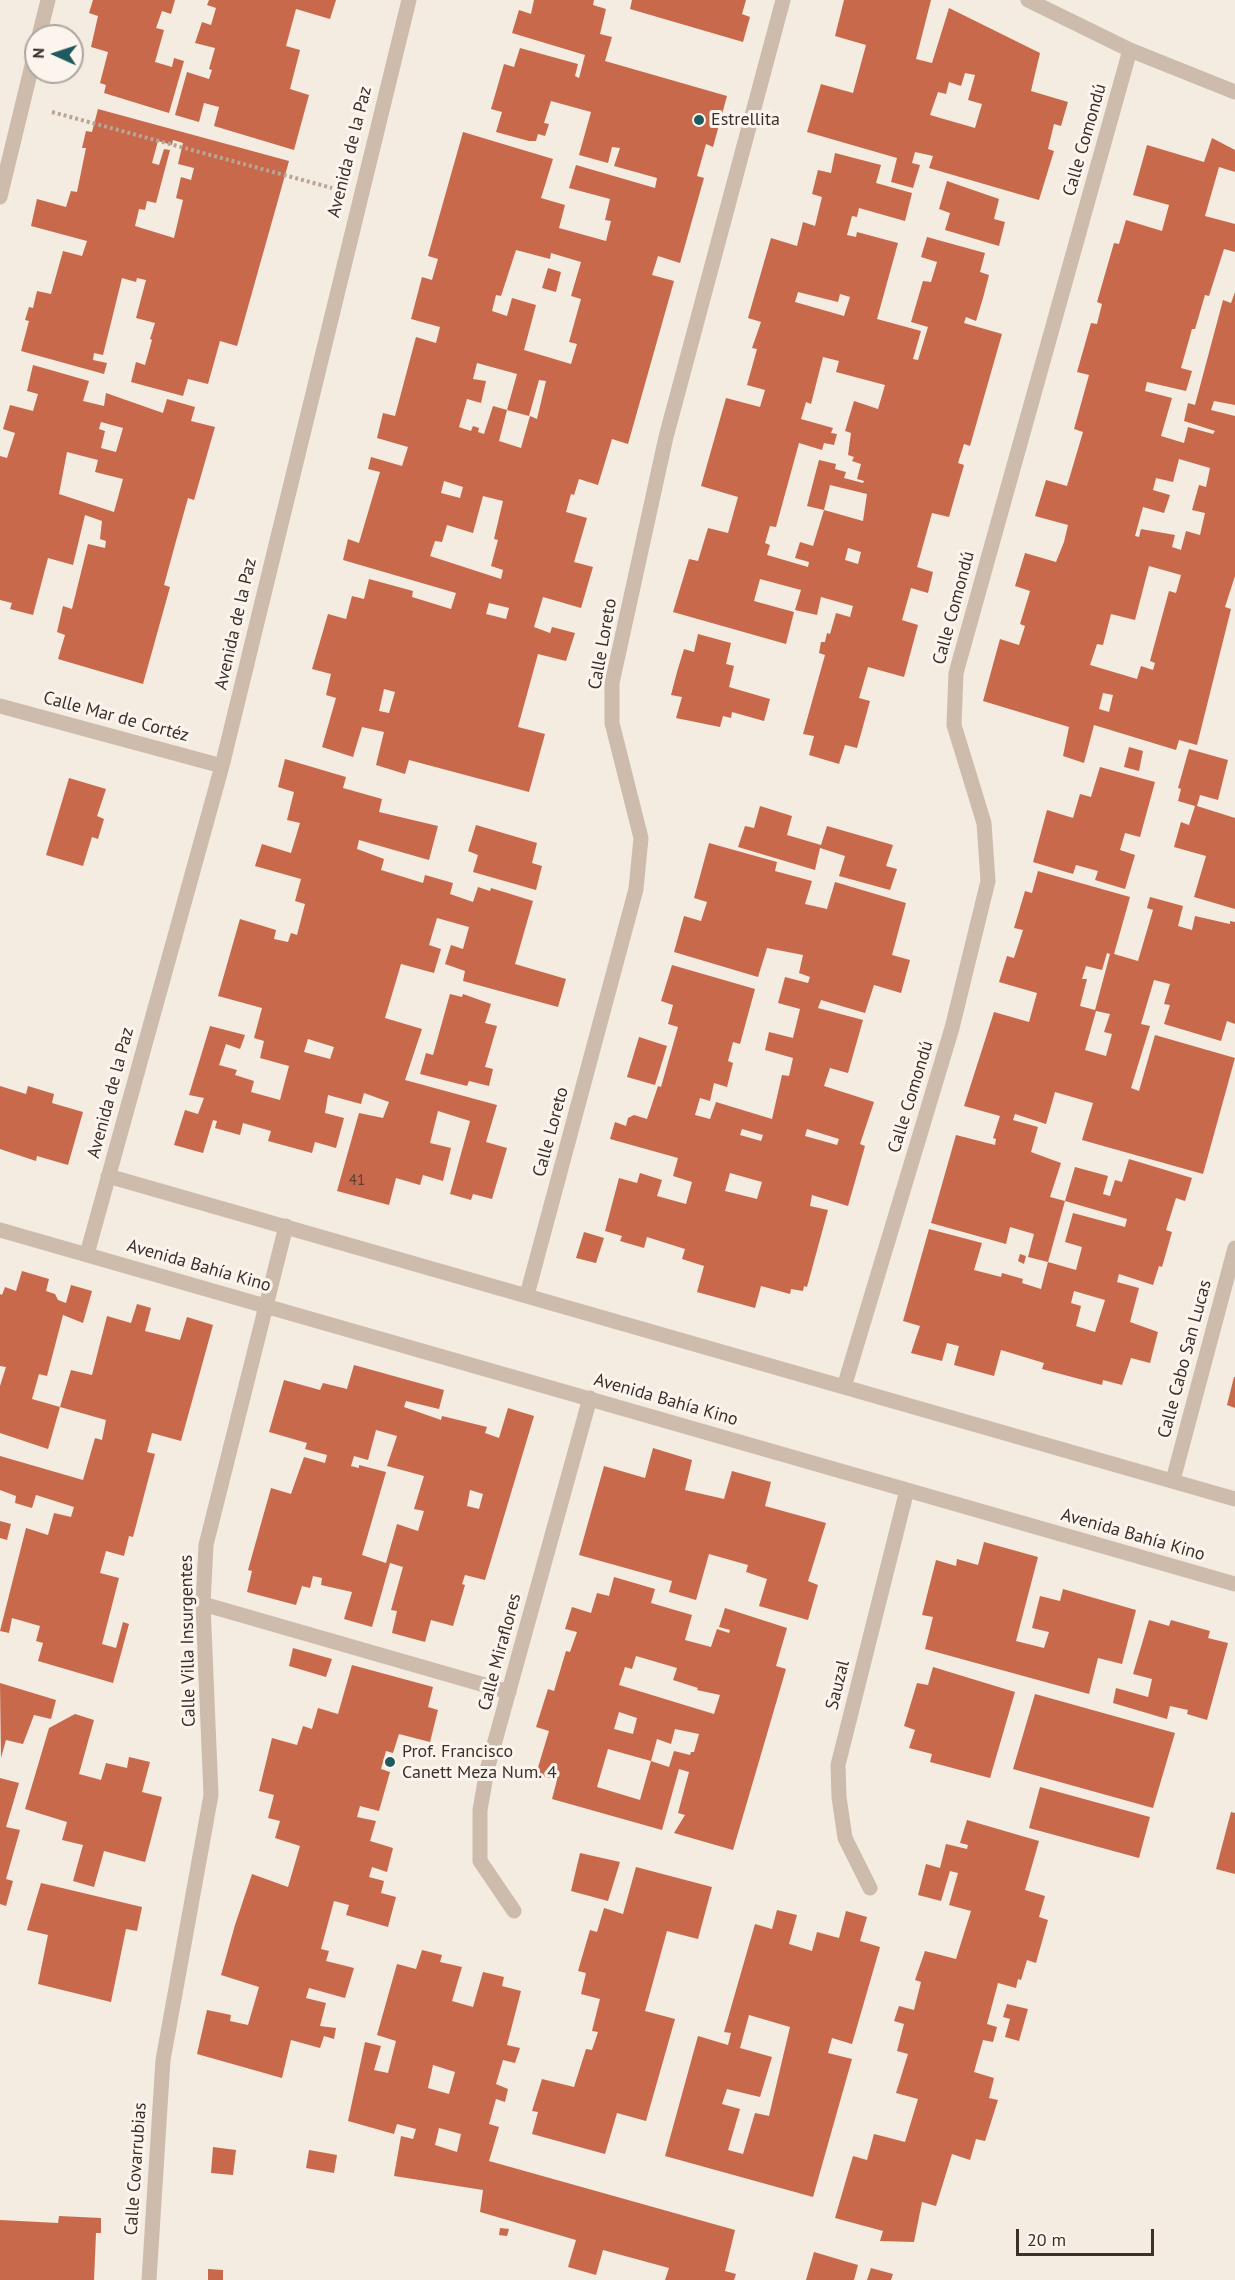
<!DOCTYPE html>
<html>
<head>
<meta charset="utf-8">
<style>
	body { margin:0 }
	#map { position:relative; width:1235px; height:2280px; overflow:hidden; background:#f4ebe1; font-family:"PT Sans",sans-serif }
	canvas { display:block }
	.north { position:absolute; left:24px; top:24px; width:60px; height:60px; box-sizing:border-box; background:#fbf5ee; border:2px solid #aea6a0; border-radius:50%; rotate:273deg; font-size:16px; font-weight:700; line-height:24px; text-align:center; color:#3b302b }
	.north::after { content:''; display:block; margin:auto; width:21px; height:27px; background:#1f5a5e; clip-path:polygon(50% 0,100% 100%,50% 72%,0 100%) }
	.scale { position:absolute; left:1016px; top:2229px; width:138px; height:27px; box-sizing:border-box; border:3px solid #3b302b; border-top:0; padding-left:8px; font-size:18px; line-height:21px; white-space:nowrap; color:#3b302b; -webkit-text-stroke:4px #fbf5ee; paint-order:stroke }
</style>
</head>
<body>
<div id="map">
<canvas width="1235" height="2280"></canvas>
<div class="north">N</div>
<div class="scale">20 m</div>
</div>
<script>
const context = document.querySelector('canvas').getContext('2d');
context.lineJoin = 'round';
function paint(path, color) {
  context.fillStyle = color;
  context.fill(path, 'evenodd');
}
function strokePath(path, color, width, dash) {
  context.strokeStyle = color;
  context.lineWidth = width;
  context.lineCap = dash ? 'butt' : 'round';
  context.setLineDash(dash || []);
  context.stroke(path);
}
function label(font, color, halo, rows, align = 'center') {
  context.font = font + ' "PT Sans",sans-serif';
  context.lineWidth = 6;
  context.setLineDash([]);
  context.textBaseline = 'middle';
  context.strokeStyle = halo;
  context.fillStyle = color;
  for (const [text, x, y, turn = 0] of rows) {
    context.save();
    context.translate(x, y);
    context.rotate((+turn || 0) * Math.PI / 180);
    context.textAlign = isNaN(turn) ? turn : align;
    if (halo) context.strokeText(text, 0, 0);
    context.fillText(text, 0, 0);
    context.restore();
  }
}
const building = new Path2D(`
	M93 0H175L171 14 162 11 156 28 164 30 155 62 172 67 174 58 184 61 169 113 104 93 106 85 100 83 108 52 91 47 98 16 89 13Z
	M209 0H336L330 19 296 9 286 46 300 50 290 89 309 95 294 150 214 126 219 107 204 103 199 122 175 115 187 72 209 79 212 70 209 69 215 48 195 43 202 22 211 25 216 8 207 5Z
	M534 0H594L593 5 606 9 600 34 612 37 605 61 727 96 713 147 706 144 697 176 704 178 680 263 658 256 652 275 674 281 628 444 612 439 598 485 579 479 574 495 571 494 566 512 587 518 574 562 593 567 581 608 543 597 534 627 550 633 552 627 575 633 566 661 538 654 518 727 545 734 529 792 409 760 405 774 376 765 384 732 362 727 353 757 322 747 336 698 326 695 331 674 312 669 328 614 346 619 352 596 364 599 369 579 413 591 412 597 451 609 456 593 343 560 348 539 359 543 380 472 368 469 371 457 402 466 408 447 377 438 383 413 395 416 416 337 436 343 440 327 411 319 422 277 432 280 438 259 428 256 463 132 553 159 541 198 565 205 559 228 606 241 611 221 605 220 610 199 569 188 576 165 655 188 657 178 614 166 620 148 612 147 608 163 579 155 591 112 551 101 544 123 549 124 545 136 538 134 536 141H529L496 132 502 112 491 109 504 64 514 67 520 48 578 64 575 76 579 78 585 55 512 33 519 10 531 14ZM516 250 550 259 551 253 581 262 571 296 581 299 569 342 577 344 571 364 524 350 536 305 512 298 507 316 492 311 496 295 501 296ZM477 363 517 374 507 410 529 416 539 380 546 381 537 419 530 416 521 448 499 441 507 410 493 406 484 434 478 432 479 428 473 426 471 431 459 427 467 399 481 403 486 381 473 379ZM444 481 463 487 460 498 441 493ZM483 496 503 501 494 539 498 540 491 566 503 570 501 579 430 556 435 541 442 542 447 525 473 533ZM489 603 509 608 506 619 486 614ZM384 689 395 692 389 713 379 711Z
	M632 0H746L742 14 750 17 743 42 630 9Z
	M844 0H931L916 59 932 63 949 8 1040 53 1031 91 1068 102 1061 126 1054 124 1048 149 1054 151 1039 200 929 168 933 156 915 152 912 163 920 165 913 188 891 182 897 158 807 132 821 84 853 93 866 45 835 36ZM965 73 975 75 968 100 982 104 975 128 930 115 938 92 946 94 949 82 961 86Z
	M98 109 289 161 237 346 220 341 208 384 188 379 183 396 131 382 136 362 145 365 152 340 150 339 155 323 136 318 146 280 137 278 136 282 122 278 103 355 94 353 93 360 107 363 104 374 21 351 29 321 25 320 29 307 33 308 37 291 51 294 63 251 82 256 87 241 31 226 37 199 66 207 71 191 77 192 86 148H82L86 131 92 132ZM173 140 183 143 178 164 194 168 191 180 181 177 176 198 183 200 174 238 135 226 139 209 145 210 147 201 156 203 170 150 164 149 159 165 152 163 158 141 172 145Z
	M1212 138 1235 150V172L1219 167 1205 216 1235 224V252L1224 249 1209 296 1205 295 1195 329H1192L1181 368 1192 371 1186 391 1147 382 1145 391 1172 398 1161 436 1184 443 1188 427 1213 434 1215 431 1184 421 1188 403 1195 405 1223 300 1231 303 1235 292V405L1214 401 1211 410 1235 416V576L1225 607 1231 609 1197 745 1179 740 1176 750 1094 725 1084 763 1063 756 1069 727 983 701 1000 639 1019 645 1025 626 1020 624 1030 591 1015 586 1025 553 1056 562 1064 542 1068 525 1035 516 1046 480 1067 486 1083 432 1074 429 1089 375 1077 372 1091 323 1097 324 1102 304 1097 302 1114 243 1119 244 1126 220 1162 231 1169 205 1133 195 1147 145 1204 162ZM1179 459 1210 468 1206 487 1199 485 1192 510 1205 513 1200 535 1186 531 1181 550 1172 547 1175 535 1141 529 1139 537 1135 536 1143 507 1164 513 1170 495 1153 490 1156 478 1173 482ZM1149 566 1181 575 1176 593 1169 591 1150 661 1155 663 1153 670 1141 666 1137 679 1090 665 1097 644 1103 645 1111 614 1135 620ZM1103 693 1113 695 1109 712 1099 709Z
	M835 153 881 165 876 183 912 193 905 221 859 208 857 217 852 216 847 235 856 237 857 232 898 243 877 319 921 331 913 359 918 360 928 327 911 322 923 281 931 282 937 262 921 257 927 237 985 253 980 272 989 275 983 298 976 321 966 317 964 323 1002 334 970 446 964 444 958 463 964 465 949 517 932 513 917 567 933 572 928 593 911 588 902 620 918 625 904 677 868 667 859 698 870 701 857 748 845 745 839 764 809 755 814 736 803 734 825 655 819 653 821 642H825L827 633 830 634 836 613 850 617 853 606 821 597 817 615 795 610 801 590 760 579 754 601 794 612 786 644 673 612 689 559 698 561 708 528 728 533 738 497 701 486 726 398 760 407 765 390 747 385 757 349 752 348 761 322 748 318 771 238 797 246 803 222 815 226 822 197 812 194 818 170 831 173ZM798 292 838 302 840 294 850 297 844 316 795 302ZM823 357 839 361 836 372 885 385 878 409 854 401 845 431 851 433 848 455 854 457 852 461 861 464 857 479 864 481 863 483 844 478 846 472 835 469 836 464 819 460 807 506 824 510 830 485 867 494 863 521 824 510 813 546 800 542 795 558 809 562 808 567 767 555 770 545 765 543 770 526 776 527 799 443 822 450 824 443 834 445 837 434 831 433 833 428 801 419 806 402 811 404ZM848 548 861 552 858 564 845 560Z
	M947 181 999 199 994 219 1005 222 999 246 945 230 950 213 939 209Z
	M548 268 561 272 556 292 542 288Z
	M33 365 89 381 83 401 104 406 106 393 163 413 167 399 195 407 191 421 215 427 194 500 188 498 176 541 164 585 170 587 143 684 58 659 65 635 57 632 63 606 72 609 88 544 105 548 106 541 100 539 102 521 85 515 73 565 48 558 33 615 10 609 12 603 0 600V456L7 458 15 433 3 429 10 405 33 411 38 394 27 391ZM101 422 123 428 116 452 101 448 105 431 99 429ZM67 452 98 460 95 472 123 479 114 512 59 494Z
	M698 634 731 643 726 664 734 666 729 687 770 699 764 721 732 712 731 718 723 716 720 727 676 718 682 697 671 695 677 672 684 649 694 652Z
	M1129 747 1143 751 1139 771 1124 767Z
	M1189 749 1228 760 1218 800 1200 795 1197 806 1235 818V909L1194 897 1206 856 1174 847 1181 822 1189 825 1195 806 1178 801 1181 789 1178 788Z
	M285 759 346 777 343 788 382 799 379 812 438 826 429 860 359 840 357 849 384 859 381 870 423 883 425 875 453 883 450 894 473 902 478 887 490 891 491 888 533 901 515 964 566 979 558 1007 463 981 465 971 445 964 451 945 463 949 469 927 437 918 429 945 441 949 434 973 401 964 385 1018 422 1029 405 1080 497 1105 486 1142 507 1148 492 1199 473 1194 471 1200 450 1194 470 1121 438 1111 430 1143 451 1148 443 1181 423 1175 420 1185 396 1178 389 1205 337 1191 359 1113 383 1118 389 1102 364 1093 361 1104 328 1095 325 1113 344 1118 336 1148 315 1142 312 1153 268 1141 271 1131 243 1123 240 1135 215 1128 217 1121 213 1120 203 1153 174 1145 185 1110 198 1114 204 1098 189 1095 210 1026 245 1035 240 1049 226 1044 219 1065 237 1070 235 1075 254 1081 251 1092 280 1100 289 1066 260 1058 264 1041 254 1038 262 1008 218 996 240 919 276 930 274 939 288 942 291 933 297 935 305 904 295 901 301 879 255 866 262 844 291 853 300 823 287 820 294 792 278 787ZM308 1039 334 1047 330 1059 304 1052Z
	M1100 767 1155 782 1140 837 1125 833 1120 850 1135 855 1125 889 1095 880 1098 871 1076 865 1073 874 1033 862 1047 810 1073 818 1080 794 1091 797Z
	M69 778 106 789 97 816 104 819 98 839 92 837 83 866 46 855Z
	M760 806 792 816 787 835 821 845 827 826 893 845 886 866 897 869 890 890 839 876 845 856 820 848 815 870 738 847 745 826 754 828Z
	M476 825 537 843 532 863 542 866 536 890 473 872 478 855 468 851Z
	M709 843 777 862 775 871 812 881 805 904 827 909 835 882 906 903 892 955 910 960 901 993 874 985 865 1013 821 1000 818 1008 863 1020 848 1073 830 1068 824 1086 874 1102 860 1144 865 1146 848 1206 812 1195 810 1206 828 1210 807 1287 804 1286 803 1291 791 1289 790 1294 761 1286 755 1308 697 1292 704 1266 682 1259 685 1249 647 1237 644 1248 620 1241 622 1236 605 1231 619 1178 637 1183 640 1173 662 1180 657 1196 686 1204 692 1182 673 1176 678 1158 610 1139 615 1122 626 1126 628 1118 634 1115 647 1119 658 1086 661 1087 678 1027 668 1024 673 1005 661 1001 672 965 755 989 740 1044 733 1042 728 1061 733 1063 727 1087 714 1083 710 1101 700 1098 695 1115 710 1119 716 1102 772 1119 782 1075 789 1076 793 1058 765 1050 769 1032 793 1038 800 1009 778 1003 785 977 808 983 810 977 799 973 803 955 767 948 758 977 674 952 684 916 701 921 707 902 694 898ZM742 1129 763 1135 761 1141 740 1135ZM807 1129 839 1139 837 1145 805 1136ZM730 1173 762 1182 757 1199 725 1191Z
	M1038 871 1130 897 1114 954 1138 961 1153 910 1147 908 1150 897 1183 906 1178 926 1192 930 1195 916 1230 924V921L1235 922V1024L1227 1021 1221 1041 1164 1024 1170 1005 1164 1004 1170 984 1154 980 1141 1024 1150 1026 1131 1088 1139 1091 1155 1035 1235 1058 1203 1174 1082 1140 1093 1103 1055 1092 1046 1124 1015 1114 1013 1120 1038 1127 1031 1152 1061 1163 1050 1197 1065 1201 1075 1167 1108 1176 1103 1194 1110 1196 1115 1180 1122 1182 1129 1159 1192 1178 1185 1201 1176 1198 1166 1230 1172 1232 1162 1267 1159 1266 1153 1285 1119 1274 1117 1282 1139 1288 1130 1322 1158 1332 1150 1363 1131 1358 1122 1385 1103 1380 1102 1385 1042 1369 1044 1363 1001 1350 994 1376 954 1365 959 1346 947 1343 942 1361 911 1353 920 1326 903 1321 929 1229 982 1243 974 1270 1001 1277 1002 1273 1023 1279 1022 1283 1041 1289 1048 1262 1076 1270 1082 1247 1065 1242 1073 1213 1125 1227 1127 1219 1065 1201 1048 1262 1028 1257 1034 1234 1010 1227 1006 1244 931 1223 956 1135 995 1145 996 1139 993 1138 1000 1116 964 1106 994 1012 1029 1022 1037 993 999 982 1007 956 1014 958 1023 930 1014 928 1025 891 1032 893ZM1107 953 1110 954 1095 1010 1080 1006 1087 979H1082L1086 966 1102 970ZM1096 1011 1110 1014 1104 1032 1112 1034 1106 1056 1085 1050ZM1074 1291 1105 1300 1095 1332 1076 1326 1081 1306 1071 1303Z
	M450 994 462 997 463 994 491 1004 485 1023 497 1026 485 1067 493 1069 489 1086 469 1081 467 1086 420 1074 426 1053 433 1055Z
	M639 1037 667 1046 655 1085 627 1077Z
	M0 1086 26 1094 28 1086 54 1094 52 1103 83 1112 68 1165 37 1156 36 1161 0 1149Z
	M584 1232 604 1238 596 1263 576 1258Z
	M1020 1254 1026 1256 1024 1264 1018 1261Z
	M22 1271 49 1279 46 1291 55 1294 58 1300 66 1303 71 1285 92 1291 83 1323 63 1315 47 1376 39 1374 32 1399 60 1407 48 1449 0 1433V1386L6 1367 0 1366V1294L2 1295 5 1287 16 1291Z
	M137 1304 151 1308 145 1331 180 1340 187 1317 213 1325 181 1441 152 1433 147 1452 155 1454 133 1537 129 1536 124 1556 106 1551 100 1573 119 1578 102 1644 116 1648 123 1622 129 1624 113 1683 38 1661 43 1643 36 1641 40 1626 12 1618 9 1633 0 1631 26 1528 48 1535 54 1513 71 1517 74 1507 36 1495 32 1508 15 1503 16 1496 0 1490V1456L83 1480 95 1438 102 1440 106 1420 60 1407 71 1370 92 1375 107 1316 131 1323Z
	M354 1365 444 1390 439 1409 406 1401 404 1407 441 1420 442 1416 487 1427 485 1433 499 1438 508 1408 534 1416 485 1580 465 1575 462 1584 465 1585 453 1626 431 1620 425 1642 392 1633 397 1611 391 1610 403 1567 390 1563 372 1627 344 1619 352 1592 321 1585 322 1578 313 1576 310 1588 302 1586 296 1605 247 1592 252 1571 248 1570 271 1488 291 1494 304 1457 325 1463 327 1455 305 1449 307 1443 269 1432 284 1380 320 1390 323 1383 347 1389ZM376 1430 397 1436 387 1466 424 1476 414 1509 424 1511 418 1531 397 1524 386 1563 362 1555 386 1472 359 1465V1468L351 1466 354 1456 368 1460ZM470 1490 483 1494 479 1509 467 1506Z
	M1234 1377H1235V1408L1227 1405Z
	M653 1448 692 1460 685 1490 724 1499 732 1471 771 1482 765 1506 826 1523 808 1581 818 1585 808 1620 759 1606 767 1579 746 1572 748 1565 709 1554 696 1600 669 1592 672 1581 579 1555 604 1466 645 1478Z
	M0 1521 11 1524 7 1540 0 1538Z
	M984 1542 1038 1557 1016 1641 1044 1648 1049 1632 1032 1628 1040 1596 1060 1601 1063 1589 1136 1610 1122 1664 1098 1658 1089 1694 925 1649 933 1617 922 1615 936 1560 956 1566 957 1559 978 1565Z
	M614 1577 655 1589 651 1603 692 1615 685 1640 711 1647 717 1629 729 1633 730 1630 719 1627 725 1608 787 1628 776 1666 786 1669 733 1850 674 1833 685 1815 678 1813 689 1772 679 1769 662 1830 552 1799 557 1780 536 1774 549 1731 536 1727 548 1689 554 1691 566 1651 570 1652 577 1632 565 1629 572 1607 591 1613 597 1593 609 1596ZM636 1656 677 1668 673 1680 698 1688 697 1690 720 1695 714 1714 619 1685 625 1667 632 1669ZM619 1712 637 1718 633 1734 614 1729ZM675 1729 699 1734 694 1752H691L690 1755 674 1751 669 1767 651 1761 640 1800 597 1787 608 1749 651 1761 657 1739 671 1744Z
	M1149 1620 1169 1626 1171 1620 1210 1631 1208 1638 1228 1643 1207 1720 1187 1714 1188 1710 1170 1706 1167 1719 1113 1703 1116 1688 1148 1697 1152 1679 1133 1674Z
	M293 1648 332 1659 326 1677 289 1666Z
	M352 1665 433 1687 428 1707 438 1710 430 1742 399 1734 393 1753 386 1751 381 1769 390 1772 379 1811 360 1806 357 1817 376 1821 370 1841 393 1848 387 1872 372 1867 369 1877 384 1881 381 1893 396 1897 388 1927 346 1915 349 1905 334 1901 321 1949 329 1951 326 1961 354 1968 345 1998 309 1988 306 1998 326 2003 320 2026 336 2028 334 2039 324 2036 320 2048 291 2040 282 2078 197 2054 207 2010 231 2015 230 2021 248 2025 259 1987 221 1975 235 1925 252 1874 288 1887 300 1846 275 1838 280 1821 268 1818 274 1795 259 1791 272 1738 297 1745 303 1726 312 1729 318 1708 338 1714Z
	M933 1667 1015 1692 990 1778 930 1762 932 1754 909 1748 915 1730 904 1726 917 1683 928 1685Z
	M0 1683 56 1700 51 1719 34 1715 23 1744 6 1740 1 1758Z
	M1035 1694 1175 1733 1153 1808 1013 1769Z
	M75 1714 94 1720 79 1774 101 1780 106 1763 127 1768 129 1757 150 1762 142 1792 162 1797 145 1862 104 1851 94 1887 73 1881 83 1845 62 1840 67 1822 25 1809 49 1728Z
	M0 1778 19 1783 6 1827 20 1830 6 1879 13 1881 6 1906 0 1904Z
	M1040 1787 1150 1817 1139 1858 1029 1828Z
	M1231 1812 1235 1813V1874L1216 1869Z
	M967 1820 1039 1841 1025 1890 1045 1896 1039 1917 1048 1920 1036 1963 1027 1960 1021 1980 1018 1979 1016 1988 998 1983 987 2024 997 2027 993 2042 983 2040 974 2072 994 2078 989 2098 998 2100 985 2141 976 2139 970 2160 952 2154 936 2206 922 2202 914 2242 880 2241 883 2231 835 2218 853 2156 867 2160 874 2134 905 2142 918 2099 896 2093 908 2054 897 2051 904 2024 894 2021 899 2006 914 2010 921 1982 915 1980 925 1951 956 1959 971 1911 949 1905 958 1873 950 1871 941 1901 918 1895 926 1864 940 1868 946 1844 967 1849 968 1845 960 1843Z
	M580 1853 620 1862 608 1901 571 1891Z
	M636 1867 712 1887 698 1939 667 1931 645 2011 675 2019 646 2121 617 2113 605 2154 532 2134 538 2112 532 2111 542 2079 574 2087 586 2049 592 2050 598 2032 592 2031 600 1999 581 1994 586 1973 578 1971 590 1930 597 1932 604 1908 623 1914Z
	M41 1883 142 1907 137 1931 126 1929 111 2002 38 1984 48 1935 27 1930Z
	M777 1910 797 1915 789 1944 812 1951 817 1932 839 1938 846 1911 867 1917 860 1941 880 1947 852 2044 832 2038 828 2053 852 2059 813 2197 665 2156 698 2036 728 2045 731 2033 724 2032 755 1924 772 1929ZM749 2015 790 2027 769 2116 755 2113 743 2154 728 2150 740 2109 722 2104 727 2089 760 2097 772 2057 740 2048Z
	M422 1950 442 1955 440 1962 462 1967 452 2001 473 2007 483 1972 504 1977 502 1986 521 1991 507 2045 520 2048 515 2063 503 2060 496 2084 508 2089 505 2102 496 2099 489 2124 499 2127 489 2161 735 2230 725 2271 736 2274 734 2280H665L669 2268 603 2250 596 2275 568 2267 576 2240 480 2212 483 2190 394 2176 401 2136 413 2139 416 2129 397 2124 394 2134 348 2121 365 2042 381 2046 374 2070 388 2073 396 2041 377 2035 397 1964 416 1969ZM433 2065 455 2072 449 2094 428 2088ZM439 2128 461 2134 457 2152 435 2145Z
	M1007 2004 1028 2009 1019 2041 1005 2037 1010 2019 1003 2017Z
	M213 2147 236 2150 233 2175 211 2173Z
	M309 2150 337 2155 334 2173 306 2168Z
	M59 2216 101 2218V2233H96L94 2280H0V2220L58 2223Z
	M500 2228 509 2229 507 2236 499 2235Z
	M814 2252 858 2265 854 2280H806Z
	M871 2268 893 2274 891 2280H867Z
	M208 2269 223 2270V2280H208Z`);
const path = new Path2D(`
	M52 112 332 188`);
const minor = new Path2D(`
	M1028 0 1130 50 1235 92
	M39 36 48 0
	M0 197 36 49
	M0 706 222 766
	M108 1176 1235 1499
	M0 1230 1235 1584
	M87 1254 222 766 409 0
	M527 1295 636 889 641 838 612 723V683L666 437 783 0
	M844 1387 952 1028 988 881 984 823 954 725 956 673 1130 50
	M1173 1480 1235 1248
	M203 1604 509 1692
	M870 1888 845 1838 839 1797 838 1765 907 1490
	M514 1911 480 1861V1810L487 1770 590 1398
	M149 2280 163 2060 211 1795 203 1604 206 1545 286 1226`);
const markers = [
	[699,120,6,"#1f5a5e"],
	[390,1762,6,"#1f5a5e"]
];
const numberNames = [
	["41",357,1181]
];
const poiNames = [
	["Estrellita",711,120],
	["Prof. Francisco",402,1752],
	["Canett Meza Num. 4",402,1773]
];
const streetNames = [
	["Calle Comondú",1085,140,-74],
	["Avenida de la Paz",350,152,-76],
	["Calle Comondú",954,608,-75],
	["Avenida de la Paz",236,624,-77],
	["Calle Loreto",603,644,-80],
	["Calle Mar de Cortéz",116,717,15],
	["Avenida de la Paz",111,1093,-75],
	["Calle Comondú",911,1097,-73],
	["Calle Loreto",551,1132,-75],
	["Avenida Bahía Kino",199,1266,16],
	["Calle Cabo San Lucas",1185,1359,-75],
	["Avenida Bahía Kino",666,1400,16],
	["Avenida Bahía Kino",1133,1535,16],
	["Calle Villa Insurgentes",188,1641,-91],
	["Calle Miraflores",500,1652,-75],
	["Sauzal",838,1685,-76],
	["Calle Covarrubias",136,2169,-86]
];
paint(building, '#c8694b');
strokePath(path, '#b9a596', 4, [3, 3]);
strokePath(minor, '#cdbbac', 15);
for (const [x, y, r, color] of markers) {
  const dot = new Path2D();
  dot.arc(x, y, r, 0, 2 * Math.PI);
  context.fillStyle = color;
  context.fill(dot);
  strokePath(dot, '#fbf5ee', 2);
}
label('15px', '#5e3e33', null, numberNames);
label('18px', '#3b302b', '#fbf5ee', poiNames, 'left');
label('18px', '#3b302b', '#fbf5ee', streetNames);
</script>
</body>
</html>
